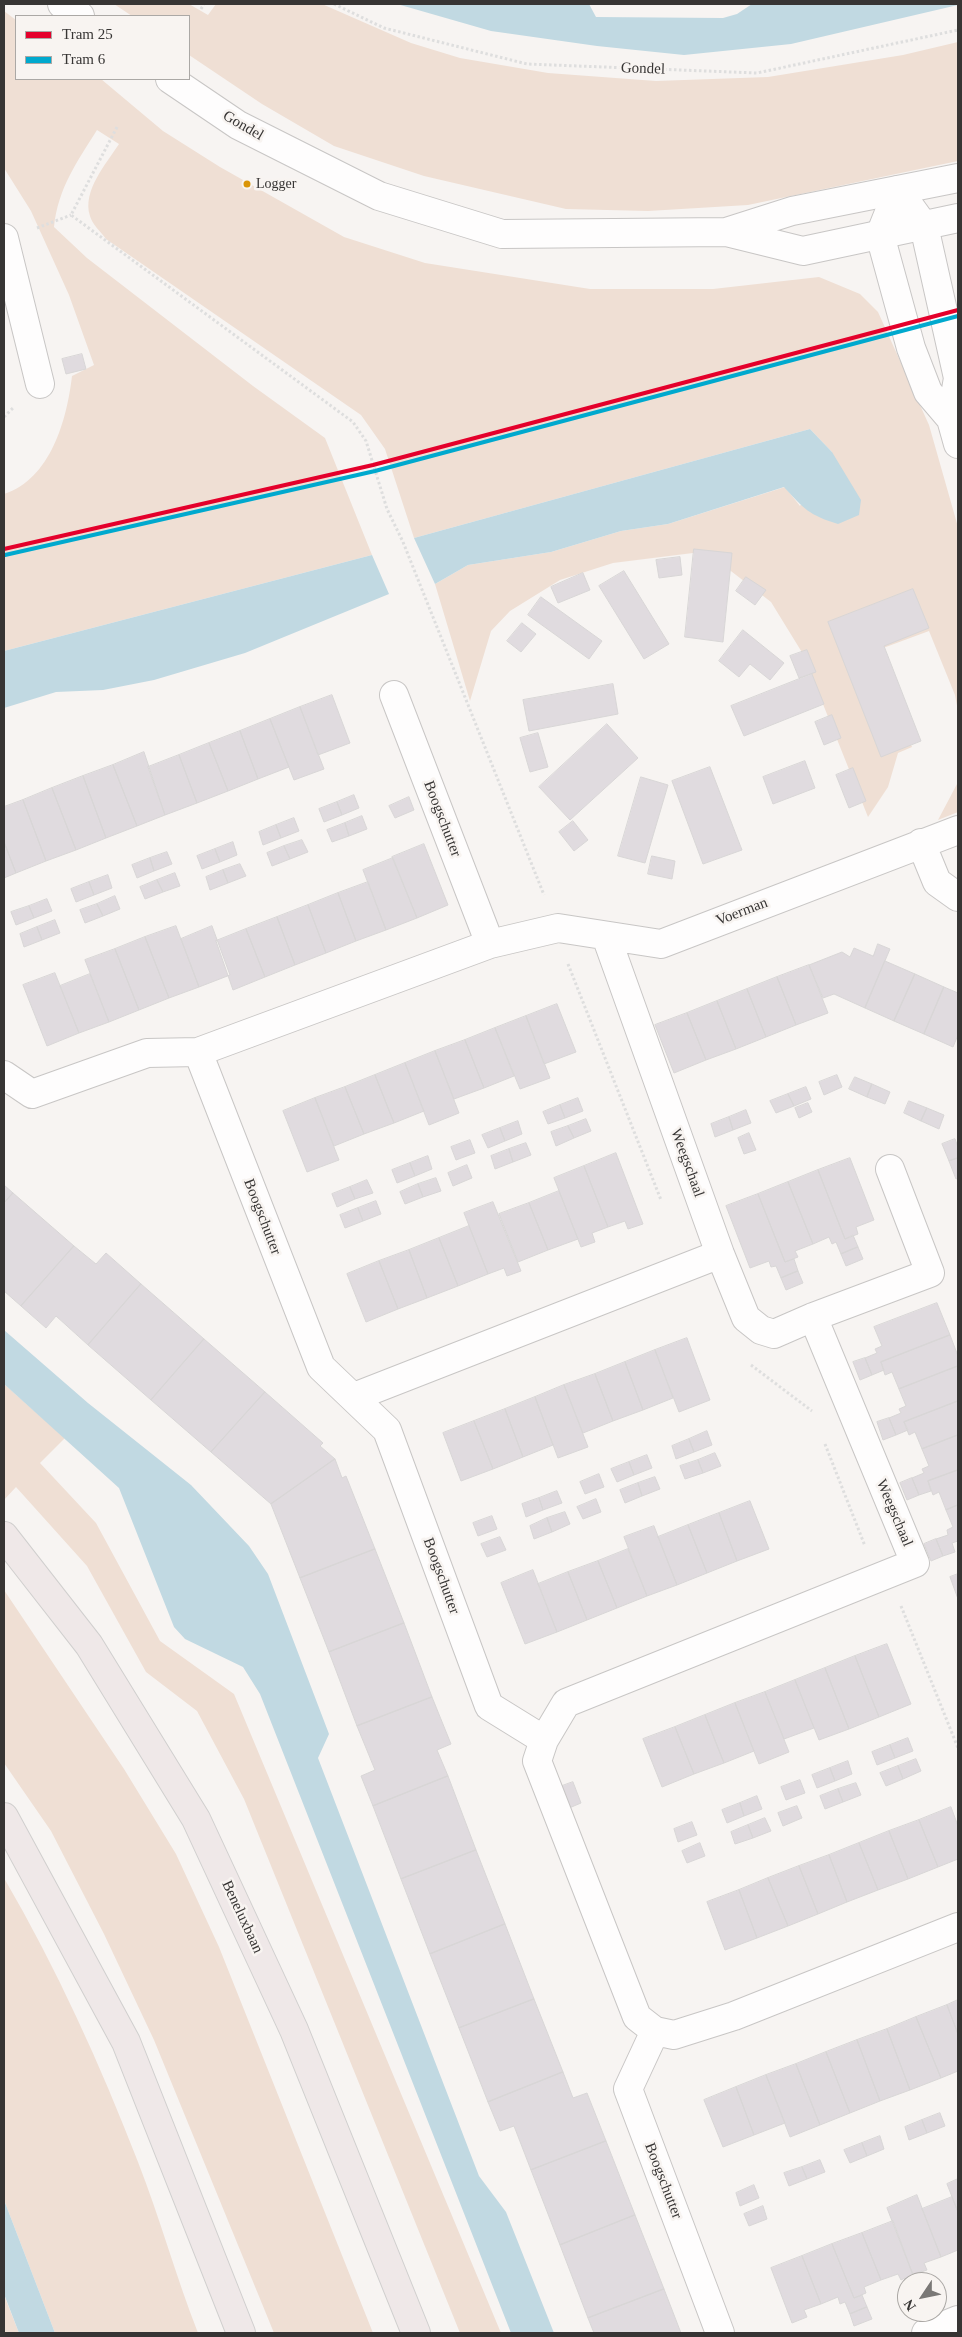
<!DOCTYPE html>
<html>
<head>
<meta charset="utf-8">
<style>
	body { margin:0 }
	#map { position:relative; width:962px; height:2337px; overflow:hidden; background:#f7f4f2; font-family:"Times New Roman",serif }
	canvas { display:block }
	.frame { position:absolute; inset:0; border:5px solid #373534; pointer-events:none }
	.legend { position:absolute; left:15px; top:15px; width:175px; height:65px; box-sizing:border-box; background:#f8f4f1; border:1px solid #aba8a5; margin:0; padding:6px 9px; list-style:none; font-size:15px; color:#373534 }
	.legend li { display:flex; align-items:center; gap:10px; height:25px }
	.legend b { width:25px; border:1px solid #aba8a5 }
	.north { position:absolute; left:897px; top:2272px; width:50px; height:50px; box-sizing:border-box; background:#f8f4f1; border:1px solid #aba8a5; border-radius:50%; rotate:236deg; font-size:14px; font-weight:700; line-height:20px; text-align:center; color:#373534 }
	.north::after { content:''; display:block; margin:auto; width:18px; height:22px; background:#7a7876; clip-path:polygon(50% 0,100% 100%,50% 72%,0 100%) }
</style>
</head>
<body>
<div id="map">
<canvas width="962" height="2337"></canvas>
<div class="frame"></div>
<ul class="legend">
<li><b style="height:6px;background:#e4002b"></b>Tram 25</li>
<li><b style="height:6px;background:#00a9ce"></b>Tram 6</li>
</ul>
<div class="north">N</div>
</div>
<script>
const context = document.querySelector('canvas').getContext('2d');
context.lineJoin = 'round';
function paint(path, color) {
  context.fillStyle = color;
  context.fill(path, 'evenodd');
}
function strokePath(path, color, width, dash) {
  context.strokeStyle = color;
  context.lineWidth = width;
  context.lineCap = dash ? 'butt' : 'round';
  context.setLineDash(dash || []);
  context.stroke(path);
}
function label(font, color, halo, rows, align = 'center') {
  context.font = font + ' "Times New Roman",serif';
  context.lineWidth = 5;
  context.setLineDash([]);
  context.textBaseline = 'middle';
  context.strokeStyle = halo;
  context.fillStyle = color;
  for (const [text, x, y, turn = 0] of rows) {
    context.save();
    context.translate(x, y);
    context.rotate((+turn || 0) * Math.PI / 180);
    context.textAlign = isNaN(turn) ? turn : align;
    if (halo) context.strokeText(text, 0, 0);
    context.fillText(text, 0, 0);
    context.restore();
  }
}
const green = new Path2D(`
	M114 4H189L208 15 216 4H322L411 43 460 58 548 73 656 81 768 77 903 55 958 42V161L748 205 648 211 566 209 424 176 334 146 262 104 189 55V16H132Z
	M4 11 16 20V79H101L163 131 220 167 344 237 425 263 590 289H713L819 277 860 294 878 312 929 425 958 527V711L955 695 929 631 875 651 912 747 898 753 888 787 868 817 803 654 771 602 727 568 693 553 613 563 560 580 510 611 491 631 470 701 435 584 468 565 551 552 621 531 668 524 785 487 800 506 832 452 810 429 414 538 385 449 361 415 106 239C101 232 92 224 90 216 82 191 106 164 119 144L97 130C77 162 58 188 54 227L87 258 253 386 325 438 372 555 4 651V494C51 479 67 419 72 376L94 365 69 295 31 211 4 168Z
	M958 779V812L938 820 957 784Z
	M4 1384 65 1438 40 1463 96 1523 160 1641 234 1694 501 2333H460L244 1799 197 1711 146 1672 87 1566 16 1487 4 1500Z
	M4 1590 124 1769 176 1854 219 1947 373 2333H274L154 2040 104 1934 51 1831 4 1763Z
	M4 1878C57 1969 100 2064 138 2162 160 2218 176 2277 198 2333H55L4 2200Z
	M4 2294V2295L19 2333H4Z`);
const water = new Path2D(`
	M397 4H589L596 17 723 18 737 14 752 4 958 5 791 44 684 55 597 46 491 31Z
	M810 429 832 452 861 500 859 515 838 524C809 515 804 509 784 487L668 524 621 531 551 552 468 565 435 584 414 538Z
	M372 555 389 594 245 653 154 680 103 690 56 692 4 708V651Z
	M4 1330 88 1403 191 1485 249 1546 268 1574 329 1734 318 1758 479 2176 506 2212 554 2333H511L260 1694 243 1667 185 1639 174 1627 119 1488 4 1384Z
	M4 2200 55 2333H19L4 2294Z`);
const building = new Path2D(`
	M82 354 86 369 66 374 62 359Z
	M694 549 732 553 723 642 685 637Z
	M680 557 682 575 659 578 656 560Z
	M624 571 669 644 644 659 599 586Z
	M583 573 590 590 558 603 551 587Z
	M746 577 766 590 755 605 736 591Z
	M913 589 929 628 884 646 921 741 881 757 828 622Z
	M541 597 602 641 589 659 528 615Z
	M522 623 536 634 521 652 507 641Z
	M743 630 784 663 770 680 750 664 739 677 719 661Z
	M807 650 816 672 799 678 790 656Z
	M812 674 824 704 744 736 731 706Z
	M613 684 618 714 529 731 523 700Z
	M332 695 350 743 318 755 300 707Z
	M300 707 324 769 294 780 270 719Z
	M832 715 841 738 824 745 815 722Z
	M270 719 289 767 258 779 240 731Z
	M607 724 638 758 570 820 539 787Z
	M240 731 258 779 228 791 209 743Z
	M538 733 548 767 530 772 520 738Z
	M209 743 228 791 197 803 179 755Z
	M144 752 165 815 137 826 113 765Z
	M179 755 197 803 165 815 148 767Z
	M805 761 815 788 773 804 763 777Z
	M113 765 137 826 106 838 83 776Z
	M710 767 742 850 703 864 672 781Z
	M853 768 866 801 849 808 836 775Z
	M83 776 106 838 76 850 52 788Z
	M641 777 668 785 645 863 618 856Z
	M52 788 76 850 46 861 23 800Z
	M354 795 359 808 342 815 337 802Z
	M409 797 414 810 395 818 389 806Z
	M23 800 46 861 16 873 4 842V807Z
	M337 802 342 815 324 822 319 809Z
	M362 816 367 829 349 836 345 823Z
	M294 818 299 831 281 838 276 825Z
	M573 821 588 840 574 851 559 832Z
	M345 823 349 836 332 842 327 830Z
	M276 825 281 838 263 845 259 832Z
	M302 840 308 852 290 859 284 846Z
	M4 842 16 873 4 878Z
	M233 842 237 855 220 862 215 849Z
	M424 844 448 905 417 918 392 857Z
	M284 846 290 859 272 866 267 853Z
	M215 849 220 862 202 869 197 856Z
	M167 852 172 864 154 871 150 858Z
	M652 856 675 861 672 879 648 874Z
	M150 858 154 871 137 878 132 865Z
	M393 858 417 918 386 930 363 870Z
	M240 864 246 876 228 883 223 870Z
	M223 870 228 883 210 890 206 877Z
	M175 873 180 886 163 892 157 880Z
	M108 875 112 888 94 895 89 882Z
	M157 880 163 892 145 899 140 887Z
	M89 882 94 895 76 902 71 889Z
	M368 882 386 930 356 941 338 893Z
	M338 893 356 941 326 953 308 905Z
	M115 896 120 909 103 916 97 904Z
	M47 899 52 911 34 918 29 906Z
	M97 904 103 916 85 923 80 910Z
	M308 905 326 953 295 965 277 917Z
	M29 906 34 918 16 925 11 912Z
	M277 917 295 965 265 977 246 929Z
	M55 920 60 933 42 940 37 927Z
	M176 926 199 987 169 998 145 937Z
	M212 926 230 975 199 987 181 939Z
	M37 927 42 940 24 947 20 934Z
	M246 929 265 977 233 990 216 941Z
	M145 937 169 998 139 1010 115 949Z
	M878 944 890 949 865 1008 834 994 823 998 809 965 842 952 850 957 854 948 873 956Z
	M115 949 139 1010 109 1022 85 960Z
	M885 961 915 974 894 1021 865 1008Z
	M809 965 828 1013 796 1025 777 977Z
	M55 973 79 1033 47 1046 23 985Z
	M90 974 109 1022 79 1033 60 986Z
	M915 974 944 987 924 1034 894 1021Z
	M777 977 796 1025 766 1037 747 989Z
	M944 987 958 993V1035L953 1047 924 1034Z
	M747 989 766 1037 736 1049 717 1001Z
	M717 1001 736 1049 706 1060 687 1013Z
	M557 1004 576 1052 544 1064 526 1016Z
	M687 1013 706 1060 674 1073 655 1025Z
	M526 1016 550 1078 520 1089 495 1028Z
	M495 1028 514 1076 484 1088 465 1040Z
	M465 1040 484 1088 454 1099 435 1051Z
	M435 1051 459 1113 429 1125 405 1063Z
	M405 1063 424 1111 394 1123 375 1075Z
	M375 1075 394 1123 364 1134 345 1087Z
	M837 1075 842 1087 824 1095 819 1082Z
	M855 1077 872 1084 867 1097 849 1089Z
	M872 1084 890 1092 885 1104 867 1097Z
	M345 1087 364 1134 334 1146 315 1098Z
	M806 1087 811 1099 794 1106 788 1094Z
	M788 1094 794 1106 776 1113 770 1101Z
	M315 1098 339 1160 307 1172 283 1111Z
	M578 1098 583 1111 565 1118 560 1105Z
	M909 1101 927 1108 921 1121 904 1113Z
	M808 1103 812 1112 799 1118 795 1108Z
	M560 1105 565 1118 548 1124 543 1112Z
	M927 1108 944 1115 939 1129 921 1121Z
	M746 1110 751 1123 733 1130 729 1117Z
	M729 1117 733 1130 715 1137 711 1124Z
	M586 1119 591 1131 574 1138 568 1126Z
	M518 1121 522 1134 505 1141 500 1128Z
	M568 1126 574 1138 556 1146 551 1132Z
	M500 1128 505 1141 488 1148 482 1135Z
	M749 1133 756 1150 744 1154 738 1138Z
	M955 1139 958 1147V1158L949 1161 942 1144Z
	M470 1140 475 1153 456 1160 451 1147Z
	M526 1143 531 1155 513 1162 509 1149Z
	M509 1149 513 1162 495 1169 491 1156Z
	M616 1153 643 1224 628 1229 625 1221 608 1227 584 1166Z
	M428 1156 432 1169 415 1176 410 1163Z
	M850 1158 874 1220 856 1227 858 1234 845 1239 818 1170Z
	M958 1158V1178L956 1179 949 1161Z
	M410 1163 415 1176 397 1183 392 1170Z
	M467 1165 472 1178 453 1186 448 1173Z
	M584 1166 608 1227 592 1233 595 1242 581 1247 554 1178Z
	M818 1170 845 1239 853 1235 858 1247 841 1254 836 1242 832 1244 829 1237 813 1244 788 1182Z
	M436 1178 441 1191 423 1197 418 1184Z
	M367 1180 373 1193 355 1199 350 1187Z
	M788 1182 813 1244 795 1251 798 1257 785 1262 758 1194Z
	M418 1184 423 1197 405 1204 400 1192Z
	M4 1185 13 1193 4 1203Z
	M350 1187 355 1199 337 1207 332 1194Z
	M559 1191 578 1239 548 1250 529 1203Z
	M13 1193 74 1246 21 1306 4 1291V1203Z
	M758 1194 785 1262 794 1259 798 1271 781 1278 776 1266 771 1267 769 1261 750 1268 726 1206Z
	M376 1201 381 1214 363 1221 358 1208Z
	M493 1202 521 1271 507 1276 504 1268 488 1274 464 1213Z
	M529 1203 548 1250 518 1262 499 1214Z
	M358 1208 363 1221 345 1228 340 1215Z
	M469 1226 488 1274 458 1286 439 1238Z
	M439 1238 458 1286 427 1298 409 1250Z
	M74 1246 96 1264 106 1253 141 1284 88 1345 56 1316 46 1328 21 1306Z
	M858 1247 863 1259 846 1266 841 1254Z
	M409 1250 427 1298 398 1309 379 1261Z
	M379 1261 398 1309 366 1322 347 1274Z
	M798 1271 803 1283 786 1290 781 1278Z
	M141 1284 204 1339 151 1400 88 1345Z
	M937 1303 950 1335 881 1362 884 1370 872 1375 865 1358 877 1353 875 1349 882 1346 874 1327Z
	M950 1335 958 1356V1366L899 1389 892 1372 885 1375 881 1362Z
	M687 1338 710 1400 679 1412 655 1350Z
	M204 1339 265 1392 211 1452 151 1400Z
	M655 1350 673 1398 643 1410 625 1362Z
	M865 1358 872 1375 860 1380 853 1362Z
	M625 1362 643 1410 613 1421 595 1374Z
	M958 1366V1401L904 1422 908 1430 896 1435 889 1418 901 1413 899 1409 906 1406 899 1389Z
	M595 1374 613 1421 583 1433 564 1385Z
	M564 1385 588 1447 558 1458 535 1397Z
	M265 1392 323 1443 320 1446 335 1459 271 1504 211 1452Z
	M535 1397 553 1445 523 1457 505 1409Z
	M958 1401V1435L922 1449 915 1432 909 1435 904 1422Z
	M505 1409 523 1457 493 1469 474 1421Z
	M889 1418 896 1435 883 1440 877 1422Z
	M474 1421 493 1469 461 1481 443 1433Z
	M707 1431 712 1445 694 1452 689 1439Z
	M958 1435V1470L928 1481 931 1491 919 1495 912 1478 924 1473 922 1469 929 1466 922 1449Z
	M689 1439 694 1452 676 1459 672 1446Z
	M715 1453 721 1466 703 1473 698 1460Z
	M647 1455 652 1468 634 1475 629 1462Z
	M335 1459 342 1478 346 1476 375 1549 300 1578 271 1504Z
	M698 1460 703 1473 685 1479 680 1466Z
	M629 1462 634 1475 617 1482 611 1469Z
	M958 1470V1505L946 1510 939 1492 933 1495 928 1481Z
	M599 1474 604 1487 585 1494 580 1482Z
	M655 1477 660 1489 642 1496 638 1483Z
	M912 1478 919 1495 907 1500 900 1483Z
	M638 1483 642 1496 625 1503 620 1490Z
	M557 1491 562 1503 543 1510 539 1498Z
	M539 1498 543 1510 526 1517 522 1504Z
	M596 1499 601 1512 583 1519 577 1507Z
	M750 1501 769 1549 737 1561 719 1513Z
	M958 1505V1541L952 1543 955 1552 943 1556 936 1539 948 1535 947 1530 953 1527 946 1510Z
	M565 1512 570 1524 552 1532 547 1518Z
	M719 1513 737 1561 707 1573 688 1525Z
	M492 1516 497 1529 478 1536 473 1523Z
	M547 1518 552 1532 534 1539 530 1526Z
	M688 1525 707 1573 677 1585 658 1537Z
	M654 1526 677 1585 647 1596 624 1537Z
	M500 1537 506 1550 487 1557 481 1544Z
	M936 1539 943 1556 931 1561 924 1544Z
	M375 1549 404 1623 329 1652 300 1578Z
	M628 1549 647 1596 617 1608 598 1561Z
	M598 1561 617 1608 587 1620 568 1572Z
	M533 1570 557 1632 525 1644 501 1583Z
	M568 1572 587 1620 557 1632 538 1584Z
	M958 1574V1599L950 1577Z
	M404 1623 432 1697 357 1726 329 1652Z
	M887 1644 911 1704 879 1717 855 1656Z
	M855 1656 879 1717 849 1729 825 1668Z
	M825 1668 849 1729 819 1740 795 1680Z
	M795 1680 814 1728 784 1739 765 1692Z
	M765 1692 789 1752 759 1764 735 1703Z
	M432 1697 451 1744 437 1750 448 1776 373 1806 361 1776 375 1770 357 1726Z
	M735 1703 754 1751 724 1763 705 1715Z
	M705 1715 724 1763 694 1774 675 1727Z
	M675 1727 694 1774 662 1787 643 1739Z
	M908 1738 913 1751 895 1758 890 1745Z
	M890 1745 895 1758 877 1765 872 1752Z
	M916 1759 921 1771 903 1779 898 1766Z
	M848 1761 852 1774 835 1781 830 1768Z
	M898 1766 903 1779 886 1786 880 1773Z
	M830 1768 835 1781 817 1788 812 1775Z
	M448 1776 476 1850 401 1879 373 1806Z
	M800 1780 805 1793 786 1800 781 1787Z
	M573 1782 581 1803 562 1811 554 1789Z
	M856 1783 861 1795 843 1802 838 1789Z
	M838 1789 843 1802 825 1809 820 1796Z
	M757 1796 762 1809 744 1816 740 1803Z
	M740 1803 744 1816 727 1823 722 1810Z
	M797 1806 802 1818 783 1826 778 1813Z
	M951 1807 958 1826V1859L938 1867 919 1820Z
	M765 1818 771 1831 753 1838 748 1825Z
	M919 1820 938 1867 908 1879 889 1831Z
	M692 1822 697 1835 678 1842 674 1829Z
	M748 1825 753 1838 735 1844 731 1832Z
	M889 1831 908 1879 878 1890 859 1843Z
	M700 1843 705 1856 687 1863 682 1851Z
	M859 1843 878 1890 847 1902 829 1855Z
	M476 1850 505 1924 430 1954 401 1879Z
	M829 1855 847 1902 818 1914 799 1866Z
	M799 1866 818 1914 788 1926 768 1878Z
	M768 1878 788 1926 757 1938 739 1890Z
	M739 1890 757 1938 725 1950 707 1902Z
	M505 1924 534 1999 459 2028 430 1954Z
	M534 1999 563 2072 488 2102 459 2028Z
	M958 2000V2034L947 2005Z
	M947 2005 958 2034V2071L941 2078 916 2017Z
	M916 2017 941 2078 910 2090 887 2029Z
	M887 2029 910 2090 880 2101 857 2040Z
	M857 2040 880 2101 850 2113 826 2052Z
	M826 2052 850 2113 820 2125 796 2064Z
	M796 2064 820 2125 790 2137 766 2075Z
	M563 2072 573 2098 587 2093 606 2141 531 2170 514 2126 500 2131 488 2102Z
	M766 2075 785 2123 754 2135 736 2087Z
	M736 2087 754 2135 723 2147 704 2100Z
	M940 2113 945 2126 927 2133 922 2120Z
	M922 2120 927 2133 909 2140 905 2127Z
	M880 2136 884 2149 867 2156 862 2143Z
	M606 2141 635 2215 560 2245 531 2170Z
	M862 2143 867 2156 850 2163 844 2150Z
	M820 2160 825 2172 807 2179 802 2167Z
	M802 2167 807 2179 789 2186 784 2173Z
	M958 2179V2212L947 2184Z
	M754 2185 759 2198 740 2206 736 2193Z
	M917 2195 941 2257 924 2263 927 2270 913 2275 887 2208Z
	M952 2197 958 2212V2250L941 2257 922 2209Z
	M763 2206 767 2219 749 2226 744 2214Z
	M635 2215 664 2289 588 2318 560 2245Z
	M893 2221 913 2275 922 2271 926 2282 907 2283 905 2278 901 2280 898 2274 881 2280 862 2233Z
	M862 2233 881 2280 864 2287 866 2293 854 2298 832 2244Z
	M832 2244 854 2298 862 2295 867 2307 850 2314 845 2302 840 2304 838 2297 821 2304 802 2256Z
	M802 2256 821 2304 804 2310 807 2317 792 2323 771 2268Z
	M664 2289 681 2333H594L588 2318Z
	M867 2307 872 2319 854 2326 850 2314Z`);
const path = new Path2D(`
	M334 4 384 28 527 64 757 73 958 30
	M201 9 204 4
	M117 127 71 215 353 422 366 441 387 509 403 542 544 895
	M37 228 71 215
	M4 417 14 407
	M568 964 661 1200
	M751 1365 812 1411
	M825 1444 865 1546
	M901 1606 958 1748`);
const minor = new Path2D(`
	M898 190 880 235 911 348 928 392 951 419 958 444
	M898 190 924 226 958 378 951 419
	M4 238 40 384
	M394 695 490 944
	M921 843 937 882 958 897
	M606 936 720 1254 746 1318 761 1330 774 1334 813 1317 930 1273 890 1169
	M198 1052 321 1367 387 1430 489 1706 544 1740
	M4 1075 32 1094 147 1053 198 1052 490 944 558 928 661 944 958 830
	M354 1397 720 1254
	M655 2031 674 2035 734 2016 958 1927
	M720 2333 628 2089 655 2031 637 2017 537 1761 544 1740 566 1703 915 1563 813 1317
	M926 2333 958 2320`);
const tertiary = new Path2D(`
	M62 4 80 16
	M170 79 238 125 379 196 502 234 726 232 803 251 958 218
	M726 232 792 211 958 178`);
const primary = new Path2D(`
	M4 1536 89 1645 196 1819 294 2030 416 2333
	M4 1817 126 2042 241 2333`);
const tram1 = new Path2D(`
	M4 549 373 465 958 310`);
const tram2 = new Path2D(`
	M5 555 375 471 958 316`);
const markers = [
	[247,184,4.5,"#da9508"]
];
const busNames = [
	["Logger",256,184]
];
const streetNames = [
	["Gondel",643,69,2],
	["Gondel",243,126,30],
	["Boogschutter",442,819,69],
	["Voerman",742,912,-21],
	["Weegschaal",687,1163,70],
	["Boogschutter",262,1217,69],
	["Weegschaal",894,1513,67],
	["Boogschutter",441,1576,70],
	["Beneluxbaan",242,1917,65],
	["Boogschutter",663,2181,69]
];
paint(green, '#efdfd4');
paint(water, '#c1d9e2');
paint(building, '#e0dbdf');
strokePath(building, '#d8d6d6', 1);
strokePath(minor, '#c8c6c5', 30);
strokePath(tertiary, '#c8c6c5', 30);
strokePath(primary, '#d0cfce', 30);
strokePath(path, '#dedede', 3, [2.5, 2.5]);
strokePath(minor, '#fefdfd', 28);
strokePath(tertiary, '#fefdfd', 28);
strokePath(primary, '#efe8e8', 28);
strokePath(tram1, '#e4002b', 4);
strokePath(tram2, '#00a9ce', 4);
for (const [x, y, r, color] of markers) {
  const dot = new Path2D();
  dot.arc(x, y, r, 0, 2 * Math.PI);
  context.fillStyle = color;
  context.fill(dot);
  strokePath(dot, '#f8f4f1', 2);
}
label('14px', '#373534', '#f8f4f1', busNames, 'left');
label('15px', '#373534', '#f8f4f1', streetNames);
</script>
</body>
</html>
